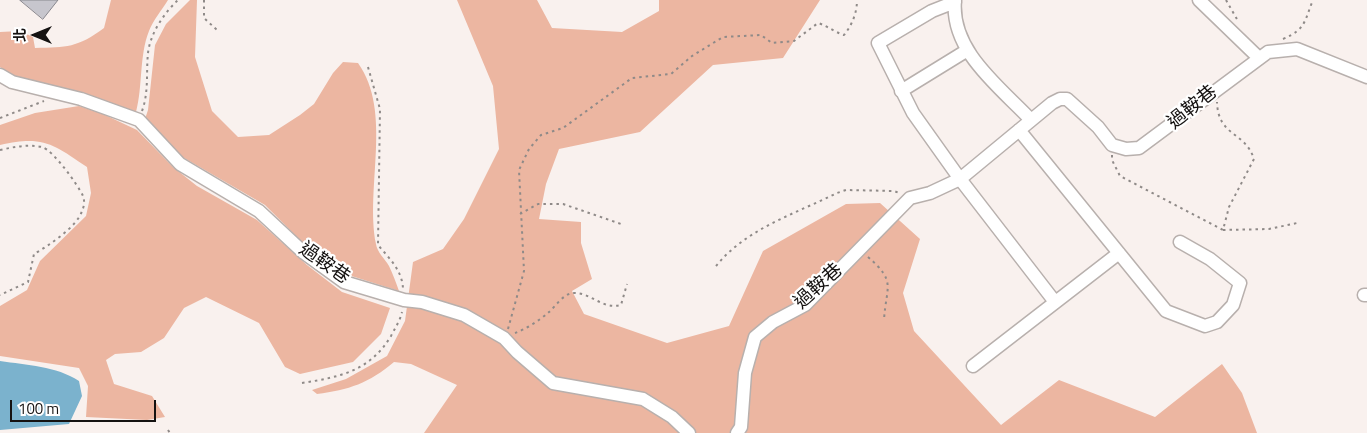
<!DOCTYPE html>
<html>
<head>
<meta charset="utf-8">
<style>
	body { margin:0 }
	#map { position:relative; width:1367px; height:433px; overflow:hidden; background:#f9f1ee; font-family:"Titillium Web","Noto Sans TC",sans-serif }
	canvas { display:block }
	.north { position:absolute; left:10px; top:10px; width:50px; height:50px; -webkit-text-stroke:4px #fff; paint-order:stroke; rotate:270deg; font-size:14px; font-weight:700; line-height:20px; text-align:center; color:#151211 }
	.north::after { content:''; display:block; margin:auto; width:18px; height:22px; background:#151211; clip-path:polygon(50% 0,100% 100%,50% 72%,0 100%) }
	.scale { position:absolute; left:10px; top:400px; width:146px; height:22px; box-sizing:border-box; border:2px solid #151211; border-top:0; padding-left:6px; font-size:15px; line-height:18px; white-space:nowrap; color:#151211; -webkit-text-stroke:4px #fff; paint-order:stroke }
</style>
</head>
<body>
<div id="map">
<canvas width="1367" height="433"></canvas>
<div class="north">北</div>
<div class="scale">100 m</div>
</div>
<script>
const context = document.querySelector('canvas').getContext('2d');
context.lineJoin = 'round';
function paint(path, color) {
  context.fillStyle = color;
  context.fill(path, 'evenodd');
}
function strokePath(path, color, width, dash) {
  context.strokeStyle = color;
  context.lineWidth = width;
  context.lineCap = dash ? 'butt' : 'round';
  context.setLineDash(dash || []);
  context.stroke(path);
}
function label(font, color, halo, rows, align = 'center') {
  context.font = font + ' "Titillium Web","Noto Sans TC",sans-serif';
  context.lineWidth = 4.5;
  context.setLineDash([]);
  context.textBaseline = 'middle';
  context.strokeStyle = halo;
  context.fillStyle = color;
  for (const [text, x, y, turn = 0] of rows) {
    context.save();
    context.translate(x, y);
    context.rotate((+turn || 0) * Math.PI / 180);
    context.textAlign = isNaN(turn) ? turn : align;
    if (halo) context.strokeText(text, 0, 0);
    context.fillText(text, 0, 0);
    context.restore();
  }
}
const forest = new Path2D(`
	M111 0H168C162 10 153 20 149 31 139 56 143 86 136 112L16 78 0 67V32L20 31 33 37 35 48C67 47 77 48 104 28Z
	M190 0H197L195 57 212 111 238 137 269 135 300 115 314 104 333 73 343 62 358 63C393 112 365 187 376 244 377 252 385 259 389 266 393 274 396 283 399 291L342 273 306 246 265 205 179 155 145 119 148 110 155 45 166 24Z
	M457 0H537L552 28 622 32 659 11V0H820L783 58 713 65 640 132 559 149 546 184 539 219 581 222V243L592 279 572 291 584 314 667 343 729 326 763 251 846 204 880 203 920 239 903 293 914 331 1001 425 1059 380 1155 417 1222 364 1242 393 1257 433H424L457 385 411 364 394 362C369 383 349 390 317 394L312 390 346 379 387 356 405 321 413 262 443 249 464 219 499 149 493 86Z
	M79 106 103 114 137 130 173 167 197 186 257 220 307 265 342 292 390 308 381 334 353 362 300 374 285 367 259 323 206 297 184 308 164 338 141 352 115 354 106 360 114 384 152 396 165 417 147 420 86 417 88 386 79 368 0 356V306L27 290 40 261 86 216 91 193 87 167C53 144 43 135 0 145V125L35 113Z`);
const water = new Path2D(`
	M0 361C27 365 56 366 79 381L82 396 69 424 0 430Z`);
const building = new Path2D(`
	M20 0H58L43 19Z`);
const path = new Path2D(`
	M204 0V18L217 30
	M1226 0 1238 21
	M1283 39C1306 29 1304 22 1313 0
	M368 67 380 109 378 245C389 258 403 271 403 290
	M142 111C149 92 146 72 148 53 150 34 164 13 178 0
	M0 118 44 101
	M0 150C14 147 27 144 42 147 53 150 78 185 83 196 85 201 84 207 82 211 77 227 48 246 34 254L28 282 0 295
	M1112 155V160L1120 176 1223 230 1229 207 1254 159C1245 131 1218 137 1217 102
	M520 214 538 204H563L624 225
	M1223 230 1269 229 1297 223
	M868 257C897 282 886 286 884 320
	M716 266C747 228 795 214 837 193L846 190 894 191 899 193
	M508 329 524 271 519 170 529 149 541 135 563 128 632 78 671 74 692 56 723 37 761 35 772 43 794 41 818 23C828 26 834 32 844 35 852 25 857 13 857 0
	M515 333C526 329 540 320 549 312 556 306 563 294 573 293 591 292 602 310 621 305L627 284
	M302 383C340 377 370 371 391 336 395 328 400 321 402 312
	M168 430 170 433`);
const minor = new Path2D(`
	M955 0C950 51 1000 87 1031 120
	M1199 0 1259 58
	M955 2 932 11 878 43 913 113 960 179 1055 302
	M0 75 12 82 81 99 139 120 180 164 259 211 304 253 344 282 404 300 422 302 464 315 504 338 517 352 553 383 643 399 672 417 689 433
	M901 91 966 51
	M1019 130 1166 311 1205 326 1217 322 1233 305 1240 283 1210 259 1180 242
	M1364 295H1367
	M973 366 1119 253
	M737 433 741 427 745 373 755 337 773 322 805 305 910 198 930 193 960 179 1052 103 1060 99H1067L1098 127 1112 145 1126 149 1139 148 1268 52 1297 49 1367 77`);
const streetNames = [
	["過鞍巷",1193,108,-39],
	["過鞍巷",324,264,35],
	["過鞍巷",819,287,-42]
];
paint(forest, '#ecb6a1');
paint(water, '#7bb2cd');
paint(building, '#c7c6cd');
strokePath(building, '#88878e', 1);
strokePath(minor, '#b8b0ad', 15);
strokePath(path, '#8f8a88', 2, [2.5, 4]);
strokePath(minor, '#fff', 12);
label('19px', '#151211', '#fff', streetNames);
</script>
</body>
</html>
